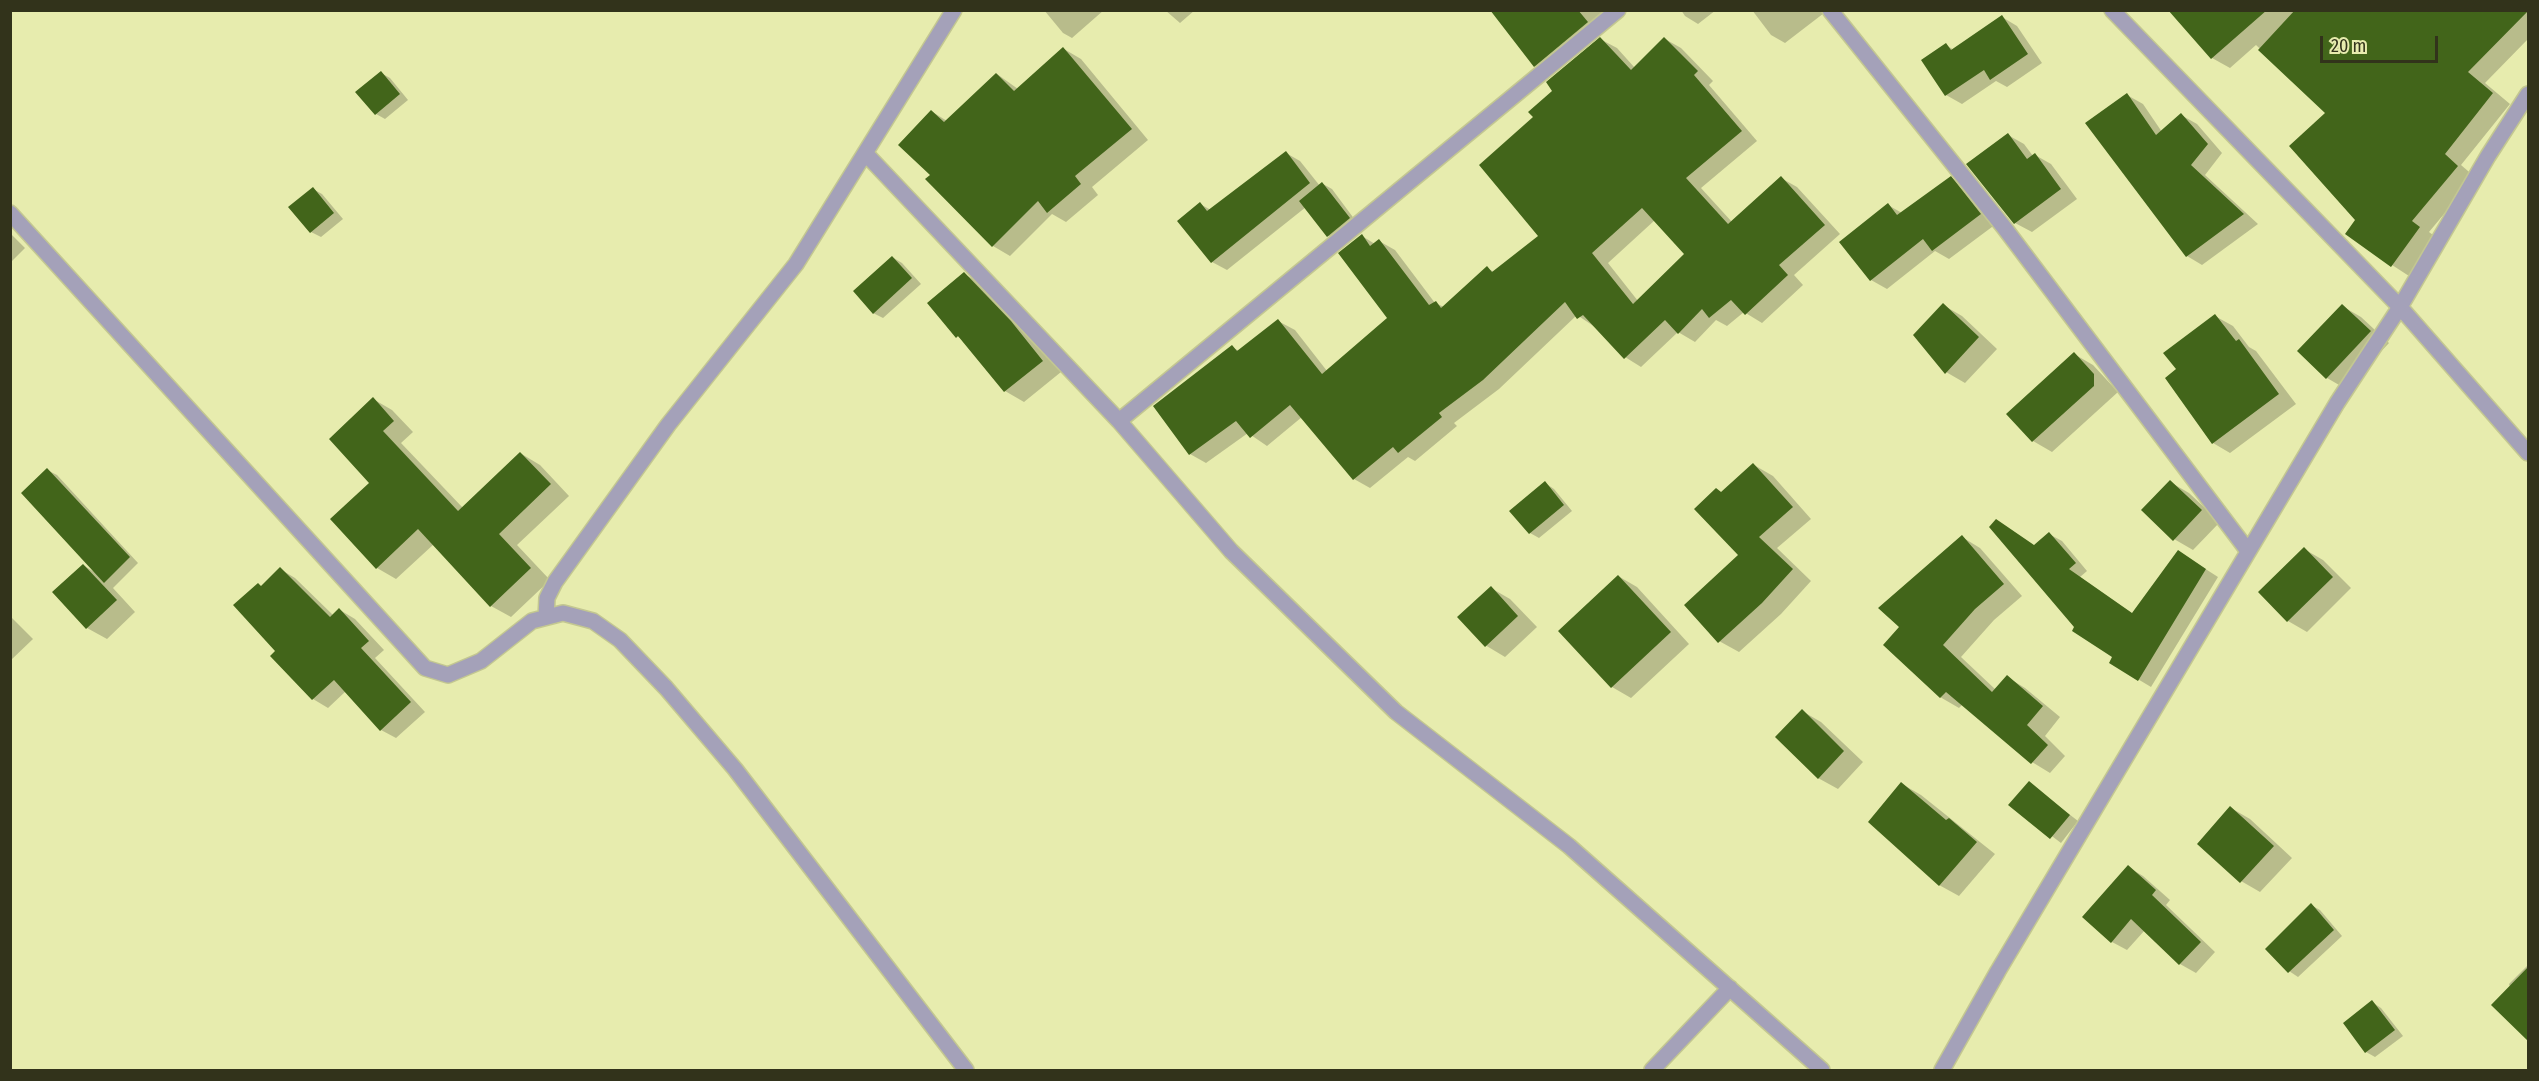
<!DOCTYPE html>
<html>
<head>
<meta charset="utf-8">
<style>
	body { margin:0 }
	#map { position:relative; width:2539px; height:1081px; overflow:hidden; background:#e7ecae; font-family:"Fira Sans Condensed",sans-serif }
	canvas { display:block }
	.frame { position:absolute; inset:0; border:12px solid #32331b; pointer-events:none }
	.scale { position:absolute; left:2320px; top:36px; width:118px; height:27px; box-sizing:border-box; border:3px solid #32331b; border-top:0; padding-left:8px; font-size:18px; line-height:21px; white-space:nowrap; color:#32331b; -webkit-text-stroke:4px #e7ecae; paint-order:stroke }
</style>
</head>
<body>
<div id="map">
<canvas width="2539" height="1081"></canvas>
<div class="frame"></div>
<div class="scale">20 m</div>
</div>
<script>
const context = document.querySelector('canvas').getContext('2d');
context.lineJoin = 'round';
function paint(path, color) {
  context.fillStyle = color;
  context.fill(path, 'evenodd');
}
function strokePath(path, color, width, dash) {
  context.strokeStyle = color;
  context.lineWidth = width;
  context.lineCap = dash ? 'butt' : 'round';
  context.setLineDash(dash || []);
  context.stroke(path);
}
const shadow = new Path2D(`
	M1044 10H1104L1072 38 1063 33Z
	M1165 10H1195L1180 23Z
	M1500 10H1612L1548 73 1535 66Z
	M1681 10H1716L1698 24 1685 16Z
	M1752 10H1828L1785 43 1771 35Z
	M2173 10H2528V39L2485 83 2510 104 2461 165 2475 177 2429 232 2437 238 2409 276 2392 265 2356 220 2327 113 2256 45 2230 68 2212 58Z
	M2002 17 2017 26 2042 63 2007 87 1996 81 1962 104 1946 95V45L1954 50Z
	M1600 39 1617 48 1635 68 1665 39 1681 48 1713 81 1709 85 1757 141 1701 188 1732 222 1781 178 1797 187 1840 234 1794 275 1803 285 1762 323 1744 312 1727 326 1716 320 1695 342 1678 332 1641 367 1625 357 1595 327 1577 315 1499 389 1454 423 1457 426 1415 461 1408 457 1370 488 1354 479 1302 417 1267 446 1248 433 1206 463 1190 454 1232 347 1239 351 1278 321 1295 330 1327 371 1389 319 1362 236 1375 244 1379 241 1395 250 1435 303 1444 307 1487 268 1494 272 1540 236 1535 118 1554 91ZM1655 220 1686 254 1638 301 1608 263Z
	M1064 49 1081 59 1148 140 1092 187 1098 195 1066 222 1052 214 1010 256 993 246 932 175 931 111 947 121 997 74 1018 89Z
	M381 73 390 78 408 100 385 119 376 114Z
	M2127 95 2143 104 2162 132 2181 115 2197 124 2222 153 2205 175 2258 224 2202 265 2187 256Z
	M2008 135 2024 144 2033 156 2035 155 2051 164 2077 199 2032 232 2015 223Z
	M1286 153 1300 161 1320 186 1323 184 1332 189 1358 224 1337 242 1328 236 1306 207 1227 270 1212 262 1200 204 1211 210Z
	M1951 178 1967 187 1996 224 1949 259 1935 251 1887 289 1871 280 1888 205 1902 213Z
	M313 189 322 194 343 219 321 237 311 232Z
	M10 233 25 248 10 263Z
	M892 257 902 263 921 284 883 318 873 313Z
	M964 274 984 285 1031 334 1061 372 1024 402 1005 391 964 341 957 336Z
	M1943 305 1962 316 1997 349 1965 383 1946 372Z
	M2342 306 2361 317 2389 343 2346 389 2327 378 2299 351Z
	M2215 316 2233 326 2249 347 2256 351 2296 404 2230 453 2213 443 2167 378 2179 370Z
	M2074 354 2093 365 2118 392 2052 452 2033 441Z
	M373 399 392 410 413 432 401 443 463 508 520 453 540 465 569 496 517 545 550 580 511 617 491 606 434 544 396 579 377 568 371 483Z
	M1754 465 1773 476 1811 519 1777 548 1811 581 1781 614 1739 652 1719 641 1740 555 1717 489 1722 493Z
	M47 470 57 475 138 563 113 588 135 612 107 639 87 628 83 565 96 573Z
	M2170 482 2189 493 2220 522 2193 550 2174 539Z
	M1545 483 1554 489 1572 511 1539 538 1530 533Z
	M2049 534 2062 541 2087 571 2080 577 2133 614 2190 559 2218 577 2151 687 2111 663 2114 657 2076 627 2035 546Z
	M1962 537 1980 548 2022 596 1994 620 1961 657 1996 690 2007 677 2025 688 2060 717 2045 736 2065 756 2050 773 2032 762 1963 704 1959 708 1940 697 1901 627Z
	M2304 549 2323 560 2351 588 2307 632 2288 621Z
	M280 569 295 578 334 616 340 610 355 619 384 650 375 658 425 712 396 738 381 730 346 691 328 708 313 699 272 656 278 651 262 587Z
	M1618 576 1637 587 1689 644 1631 698 1612 687 1560 631Z
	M1491 588 1510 599 1537 627 1505 657 1485 645Z
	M10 616 33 639 10 661Z
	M1802 711 1821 722 1863 762 1838 789 1818 778Z
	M2029 783 2078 821 2061 843 2011 805Z
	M1902 784 1921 795 1995 854 1959 896 1939 885Z
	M2231 808 2250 819 2292 858 2260 892 2241 881Z
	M2128 867 2143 876 2170 900 2166 905 2215 952 2196 973 2180 964 2145 930 2127 950 2112 942Z
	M2311 905 2320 910 2342 936 2298 977 2289 971Z
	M2528 965V1037L2509 984Z
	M2372 1002 2381 1008 2403 1036 2375 1057 2366 1052Z`);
const building = new Path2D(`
	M1490 10H1578L1588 22 1534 67Z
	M2168 10H2267L2211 59Z
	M2295 10H2529L2468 72 2493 93 2445 154 2458 166 2412 221 2420 227 2391 267 2345 234 2355 220 2289 146 2325 113 2258 50Z
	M2002 15 2028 54 1990 80 1984 70 1945 96 1921 60 1946 43 1951 50Z
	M1600 37 1631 70 1664 37 1698 71 1694 75 1742 131 1686 178 1728 224 1781 176 1825 225 1779 265 1788 275 1745 315 1731 300 1709 318 1702 309 1678 334 1665 320 1624 359 1583 315 1577 319 1565 302 1483 380 1439 413 1442 417 1398 453 1393 447 1353 480 1290 405 1250 438 1236 421 1189 455 1153 406 1232 345 1237 351 1278 319 1322 374 1387 318 1338 253 1362 234 1370 246 1379 239 1429 305 1436 301 1441 308 1487 266 1492 272 1538 236 1479 165 1533 117 1528 112 1552 91 1546 82ZM1642 208 1684 254 1633 304 1592 253Z
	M1063 47 1132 129 1075 176 1081 184 1047 213 1038 201 992 247 925 179 930 175 898 145 931 110 944 122 996 73 1014 91Z
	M381 71 400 94 375 115 355 92Z
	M2127 93 2156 135 2181 113 2208 144 2191 165 2244 214 2186 257 2085 123Z
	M2008 133 2027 159 2035 153 2061 189 2014 224 1966 164Z
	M1286 151 1310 183 1211 263 1177 221 1200 202 1207 211Z
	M1951 176 1981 214 1932 251 1923 239 1870 281 1839 242 1888 203 1897 215Z
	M1322 182 1350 218 1327 237 1299 201Z
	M313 187 334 213 310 233 288 207Z
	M892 256 912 278 873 314 853 291Z
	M964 272 1011 321 1043 361 1004 392 958 336 956 338 927 303Z
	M1943 303 1979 337 1945 374 1913 335Z
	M2342 304 2371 331 2326 379 2297 351Z
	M2215 314 2236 341 2239 339 2279 394 2212 444 2165 378 2176 369 2163 353Z
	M2074 352 2094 374V386L2032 442 2006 414Z
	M373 397 394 421 383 431 458 511 520 452 551 484 499 534 531 568 490 607 418 529 376 569 330 519 369 483 329 439Z
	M1753 463 1793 507 1759 537 1793 569 1762 603 1718 643 1684 605 1738 555 1694 509 1716 488 1721 492Z
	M47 468 130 557 104 583 21 493Z
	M2170 480 2202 510 2173 541 2141 510Z
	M1545 481 1564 505 1529 534 1509 511Z
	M1996 519 2034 545 2049 532 2076 563 2069 569 2132 613 2178 550 2206 569 2138 681 2109 663 2112 657 2072 631 2074 627 1989 527Z
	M1962 535 2004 584 1975 609 1943 645 1992 692 2007 675 2043 706 2027 725 2048 745 2031 764 1946 692 1940 698 1883 645 1899 627 1878 608Z
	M2304 547 2333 577 2287 622 2258 592Z
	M83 564 117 600 86 629 52 592Z
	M280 567 330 617 339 608 369 641 361 648 411 702 380 731 334 680 312 700 270 656 275 651 233 605 258 583 261 586Z
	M1618 575 1671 632 1611 688 1558 631Z
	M1491 586 1518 616 1485 647 1457 617Z
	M1802 709 1844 751 1818 779 1775 737Z
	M2029 781 2070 815 2050 839 2008 805Z
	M1901 782 1946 820 1949 818 1977 842 1939 886 1868 822Z
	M2230 806 2274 846 2240 883 2197 844Z
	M2128 865 2156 890 2152 895 2201 942 2179 965 2131 919 2111 943 2082 917Z
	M2311 903 2334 930 2288 973 2265 949Z
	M2529 966V1042L2491 1005Z
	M2372 1000 2395 1030 2365 1053 2343 1023Z`);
const street = new Path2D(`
	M1830 10 2003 226 2248 551
	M2112 10 2400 307 2528 453
	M866 154 1119 421 1231 551 1396 712 1569 846 1822 1070
	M10 213 425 668 448 675 481 661 532 621 563 613 593 621 620 640 666 688 735 769 966 1070
	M1119 421 1618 10
	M546 617 547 598 555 582 668 425 796 264 954 10
	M1652 1070 1730 988
	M1942 1070 1998 971 2337 403 2400 307 2488 156 2528 94`);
paint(shadow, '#0003');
paint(building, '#42651a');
strokePath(street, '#c3c791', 18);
strokePath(street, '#a4a1b9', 15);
</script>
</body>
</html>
